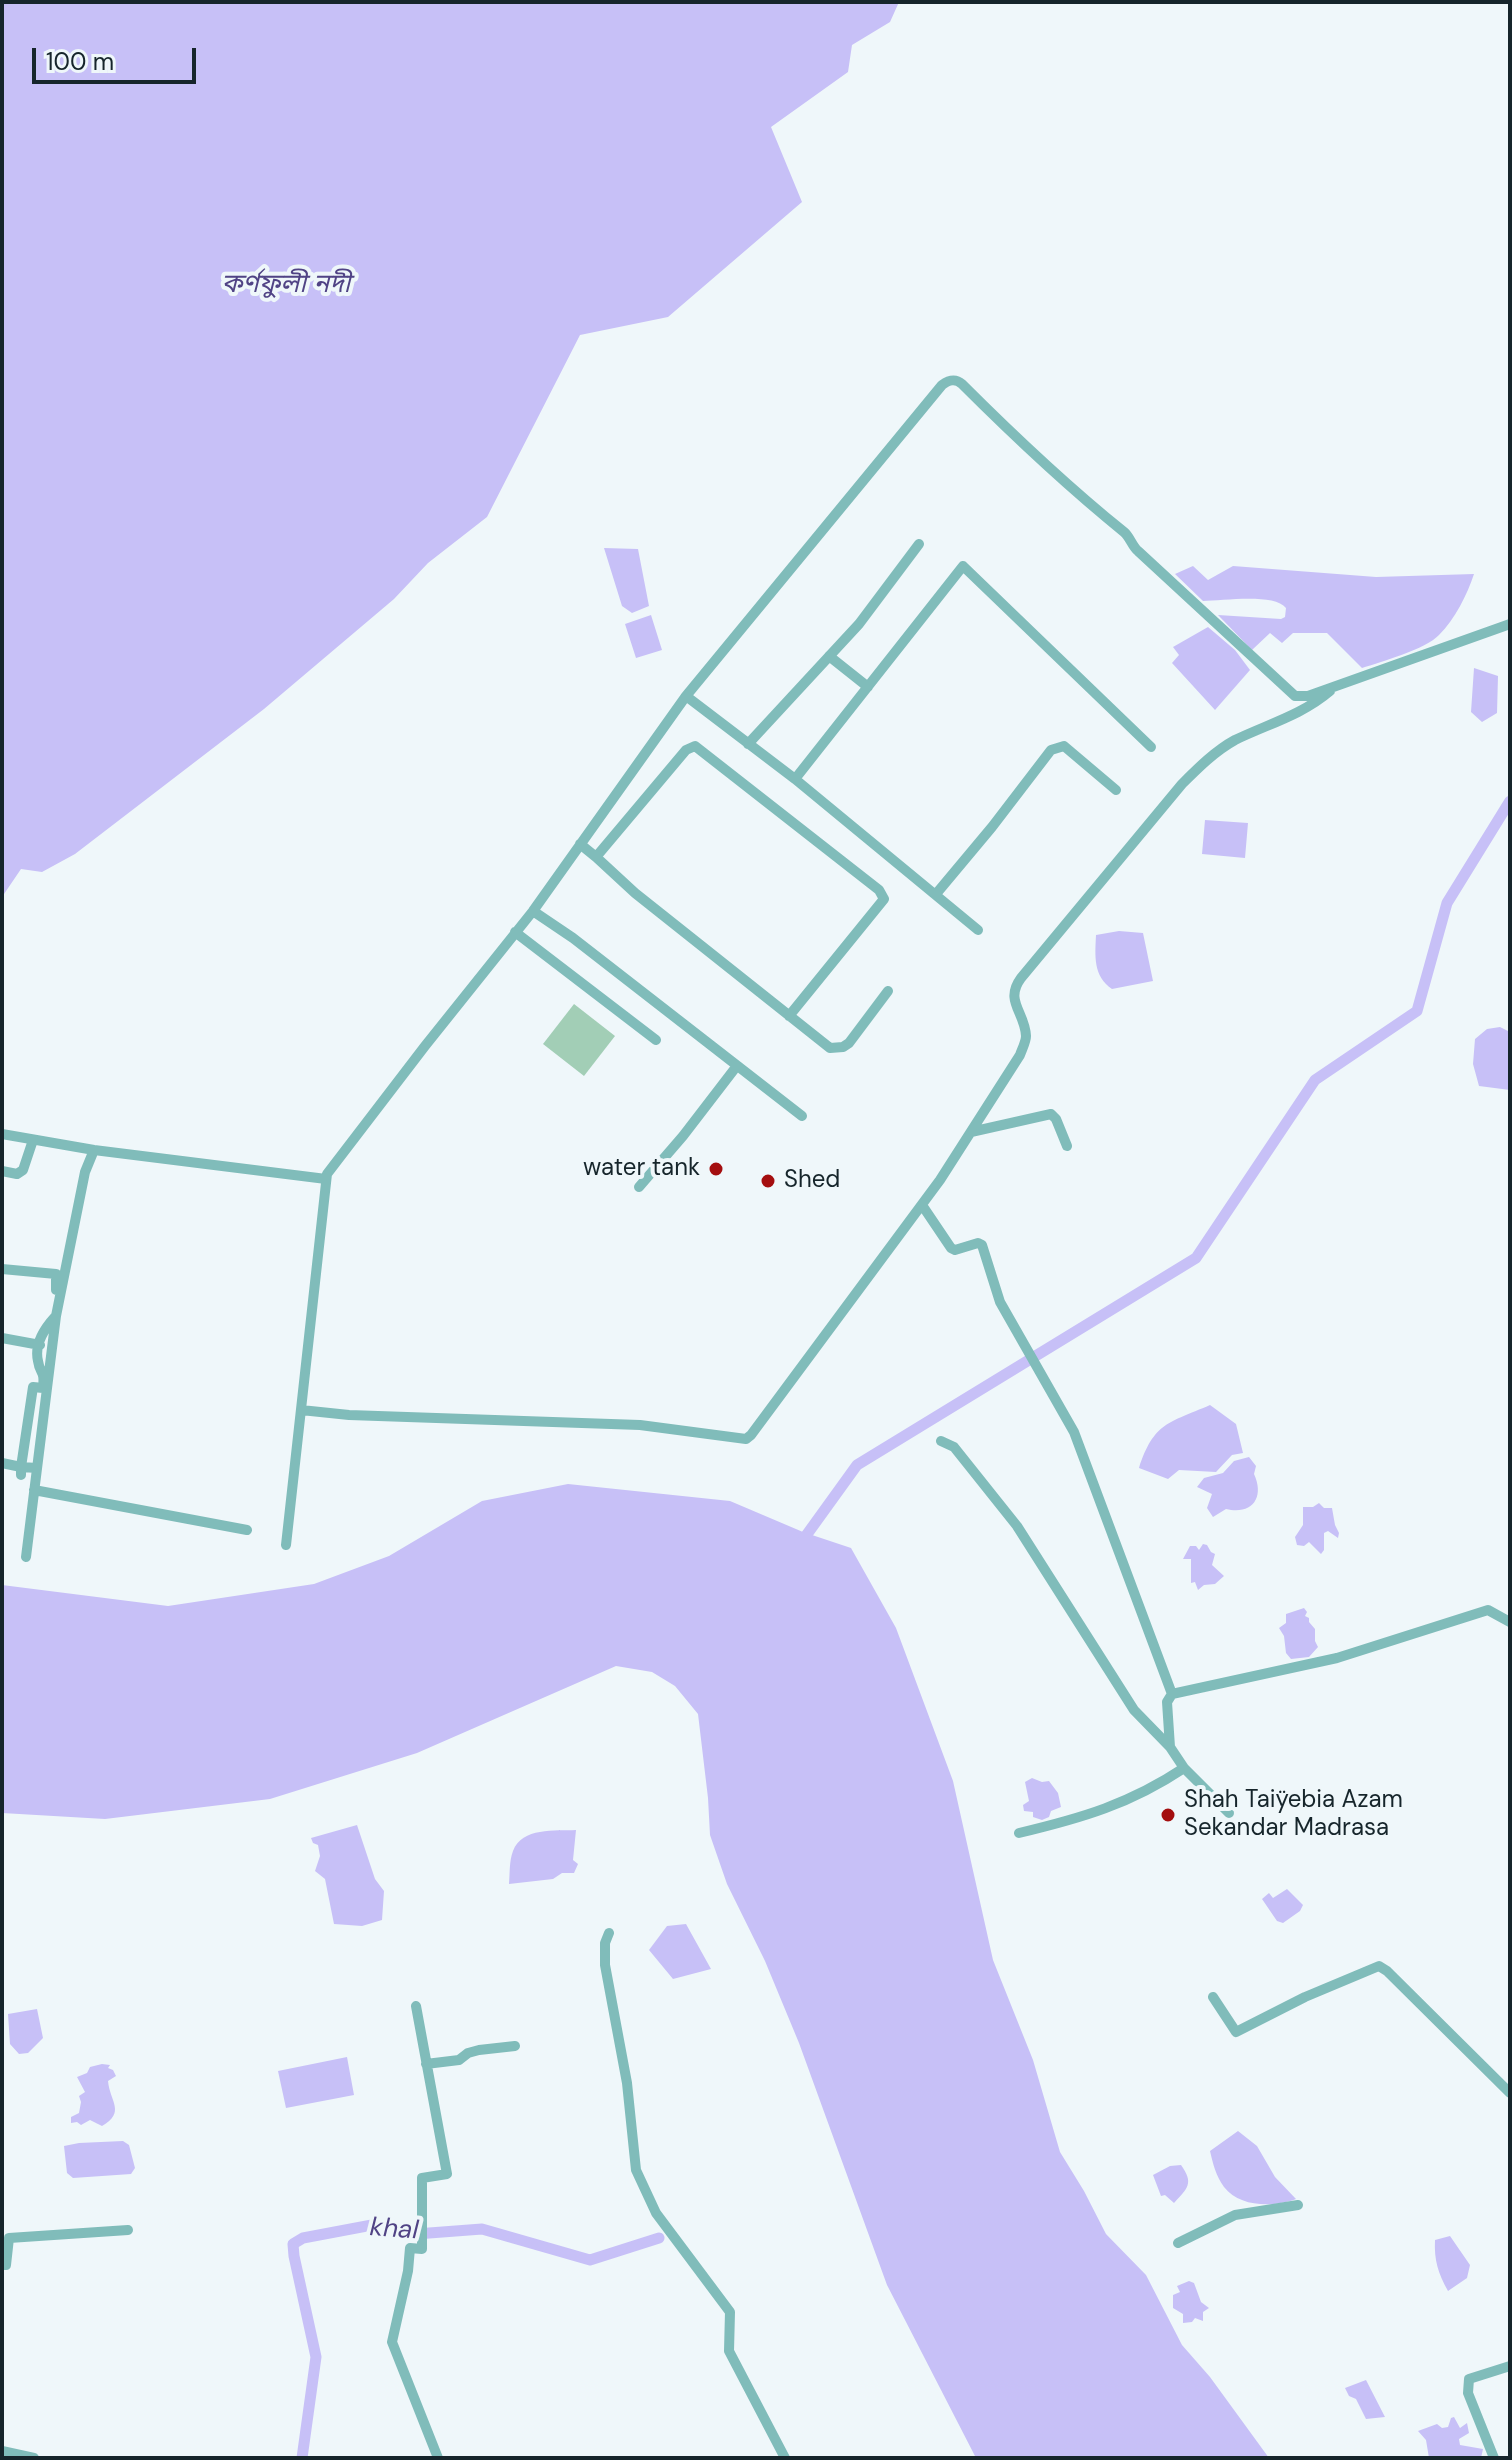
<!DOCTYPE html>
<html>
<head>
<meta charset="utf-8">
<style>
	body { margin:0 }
	#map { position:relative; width:1512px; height:2460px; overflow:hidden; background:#eff7fa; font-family:"DM Sans",sans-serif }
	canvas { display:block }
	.frame { position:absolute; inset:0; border:4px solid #16252b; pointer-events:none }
	.scale { position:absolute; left:32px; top:48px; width:164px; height:36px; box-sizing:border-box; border:4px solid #16252b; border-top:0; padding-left:10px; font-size:24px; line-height:28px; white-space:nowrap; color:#16252b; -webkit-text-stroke:6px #eff7fa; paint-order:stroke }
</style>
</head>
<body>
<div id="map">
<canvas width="1512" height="2460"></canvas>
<div class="frame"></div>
<div class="scale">100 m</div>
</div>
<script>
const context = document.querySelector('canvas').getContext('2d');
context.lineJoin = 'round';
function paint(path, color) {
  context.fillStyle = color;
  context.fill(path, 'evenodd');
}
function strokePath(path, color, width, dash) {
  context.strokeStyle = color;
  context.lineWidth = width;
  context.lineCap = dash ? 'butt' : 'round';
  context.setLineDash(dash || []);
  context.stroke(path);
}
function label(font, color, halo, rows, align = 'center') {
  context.font = font + ' "DM Sans","Noto Sans Bengali",sans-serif';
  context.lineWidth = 8;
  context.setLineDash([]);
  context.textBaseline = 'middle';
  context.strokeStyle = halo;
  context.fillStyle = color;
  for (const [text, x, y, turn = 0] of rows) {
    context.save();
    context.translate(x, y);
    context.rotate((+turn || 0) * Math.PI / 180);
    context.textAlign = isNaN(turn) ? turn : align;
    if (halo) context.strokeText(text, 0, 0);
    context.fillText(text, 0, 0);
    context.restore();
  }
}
const green = new Path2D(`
	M574 1004 615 1036 584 1076 543 1044Z`);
const water = new Path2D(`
	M2 2H899L890 22 852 45 848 72 771 127 802 202 668 317 580 335 487 517 428 563 394 599 264 709 75 854 42 872 21 869 2 897Z
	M604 548 638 549 649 606 632 613 622 606Z
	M1193 566 1208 580 1233 566 1376 577 1474 574C1467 595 1455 619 1439 635 1426 649 1381 662 1362 668L1327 633H1293L1282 643 1270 633 1252 650 1218 615 1281 619 1285 617 1286 608C1274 593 1223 601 1203 601L1175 574Z
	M651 615 662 650 636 658 625 624Z
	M1208 627 1235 650 1250 670 1215 710 1172 663 1179 655 1173 647Z
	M1474 668 1498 676 1497 713 1482 722 1471 712Z
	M1205 820 1248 823 1245 858 1202 854Z
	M1119 931 1143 933 1153 981 1112 989C1093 976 1095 956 1096 935Z
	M1500 1027 1510 1032V1090L1479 1086 1473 1064 1475 1039 1487 1029Z
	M1210 1405 1236 1424 1243 1453 1232 1455 1216 1472 1179 1470 1168 1479 1139 1468C1154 1422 1169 1423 1210 1405Z
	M1249 1457 1256 1466 1254 1474C1265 1498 1252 1515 1226 1509L1213 1517 1207 1508 1212 1494 1197 1487 1204 1478 1223 1473 1234 1461Z
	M568 1484 730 1501 803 1532 851 1548 896 1628 953 1781 993 1960 1033 2060 1060 2152 1084 2191 1106 2234 1146 2275 1182 2345 1210 2377 1269 2458H976L887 2285 799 2043 765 1961 727 1884 710 1835 708 1798 698 1714 675 1686 652 1672 616 1666 417 1753 270 1799 105 1819 2 1813V1585L168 1606 314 1584 389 1556 482 1501Z
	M1319 1503 1324 1508H1332L1335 1525 1339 1533 1338 1538 1328 1531 1324 1533V1550L1321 1554 1309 1542 1304 1546 1297 1545 1295 1537 1303 1525V1507H1313Z
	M1203 1544 1207 1545 1211 1552 1215 1554 1212 1565 1224 1576 1215 1584 1204 1585 1198 1590 1195 1582 1191 1583V1559H1183L1190 1546H1196L1199 1550Z
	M1304 1608 1307 1612 1305 1616 1309 1618V1622L1315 1629V1641L1318 1647 1309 1657 1291 1659 1286 1653 1284 1636 1279 1628 1286 1623V1614Z
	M1032 1778 1042 1782 1049 1781 1058 1793 1061 1807 1051 1811 1049 1817 1042 1820 1033 1817V1812L1024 1811 1023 1805 1029 1801 1025 1782Z
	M357 1825 375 1879 384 1891 382 1920 362 1926 334 1924 325 1879 315 1871 320 1856 318 1845 313 1843 311 1838Z
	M576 1830 573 1860 578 1864 574 1873H562L553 1879 509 1884C510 1874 509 1861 513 1851 522 1827 555 1831 576 1830Z
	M1287 1889 1303 1905 1300 1911 1283 1923 1277 1921 1262 1899 1269 1893 1273 1898Z
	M686 1924 711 1969 673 1979 649 1950 667 1926Z
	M37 2009 43 2038 28 2053 19 2054 10 2044 8 2014Z
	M347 2057 354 2095 286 2108 278 2071Z
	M102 2064 110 2065 108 2068 113 2070 116 2076 108 2081C110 2102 126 2112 102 2126L90 2120 81 2125 77 2122 71 2123V2117L79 2113 81 2102 79 2096 85 2092 77 2077 87 2073 90 2067Z
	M1238 2131 1257 2146 1275 2177 1296 2199C1275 2207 1240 2208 1224 2187 1216 2176 1213 2164 1210 2151Z
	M123 2141 129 2145 135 2168 131 2174 73 2178 67 2173 64 2146 79 2143Z
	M1181 2165C1194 2183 1188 2188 1174 2203L1165 2195 1161 2196 1153 2175 1170 2166Z
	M1450 2236 1470 2265 1467 2278 1448 2291C1438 2273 1434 2260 1435 2240Z
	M1189 2281 1194 2283 1201 2302 1209 2308 1203 2312V2321L1195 2318 1192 2322 1183 2323V2314L1173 2308V2295L1180 2292 1177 2286Z
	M1366 2380 1385 2417 1366 2419 1356 2399 1349 2396 1345 2388Z
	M1454 2417 1460 2428 1467 2423 1469 2433 1459 2439 1460 2445 1483 2449 1481 2458H1429L1426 2440 1418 2431 1437 2424 1442 2428 1448 2427 1451 2418Z`);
const canal = new Path2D(`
	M800 1544 857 1465 1196 1258 1315 1080 1417 1011 1447 903 1510 801
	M302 2458 316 2357 294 2256 293 2244 303 2238 372 2225 416 2234 482 2229 590 2260 659 2238`);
const minor = new Path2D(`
	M829 656 868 687
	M686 696 795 779 978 930
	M748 744 859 624 919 544
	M795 779 963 566 1151 747
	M580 844 596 857 686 750 695 746 879 890 884 899 789 1016
	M596 857 635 893 830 1048 843 1047 849 1043 888 991
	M936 894 992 827 1051 750 1064 746 1116 790
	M533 911 573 938 802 1116
	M515 932 656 1040
	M971 1132 1051 1114 1056 1119 1067 1146
	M2 1134 94 1150 326 1179
	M2 1171 17 1174 23 1170 33 1140
	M639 1187 683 1136 736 1067
	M922 1205 951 1248 955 1250 978 1243 982 1245 1000 1302 1074 1432 1172 1694 1167 1702 1170 1747
	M2 1269 56 1274V1290
	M2 1338 40 1345
	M301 1410 349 1415 640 1425 746 1439 751 1435 940 1180 1020 1055C1022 1049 1026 1042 1026 1036 1025 1012 1004 1001 1021 978L1182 784C1198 768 1215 751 1235 740 1268 724 1302 715 1330 691
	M941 1441 954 1447 1017 1526 1134 1710 1170 1747 1184 1768 1229 1813
	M2 1463 21 1467V1475
	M37 1468 21 1467 33 1387 43 1388C45 1369 40 1375 38 1361 34 1344 44 1329 55 1317
	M34 1490 247 1530
	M286 1545 327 1174 425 1046 533 911 686 696 942 385C949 380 955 378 962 384 1014 436 1067 486 1124 532 1130 537 1132 546 1138 551 1190 599 1243 648 1295 696H1308L1510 624
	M26 1557 56 1316 85 1172 94 1150
	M1172 1694 1337 1658 1488 1610 1510 1622
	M1019 1833C1082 1818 1130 1804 1184 1768
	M609 1933 605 1943V1965L627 2083 636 2170 656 2213 730 2312 729 2351 785 2458
	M1213 1997 1236 2032 1305 1997 1379 1966 1387 1971 1510 2093
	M416 2006 447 2174 422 2178V2249L410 2248 408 2271 392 2342 438 2458
	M426 2064 459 2060 468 2053 479 2050 515 2046
	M1178 2243 1235 2215 1298 2205
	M2 2265H6L9 2238 128 2230
	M2 2451 34 2458
	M1494 2458 1468 2393 1469 2379 1510 2366`);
const markers = [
	[716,1169,8,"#a40e0f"],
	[768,1181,8,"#a40e0f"],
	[1168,1815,8,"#a40e0f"]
];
const poiNames = [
	["water tank",700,1169,"right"],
	["Shed",784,1181],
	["Shah Taiÿebia Azam",1184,1801],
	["Sekandar Madrasa",1184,1829]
];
const waterNames = [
	["কর্ণফুলী নদী",286,285],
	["khal",394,2230,4]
];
paint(green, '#a2ceb6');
paint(water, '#c7c0f7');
strokePath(canal, '#c7c0f7', 11);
strokePath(minor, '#80bcba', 10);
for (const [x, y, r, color] of markers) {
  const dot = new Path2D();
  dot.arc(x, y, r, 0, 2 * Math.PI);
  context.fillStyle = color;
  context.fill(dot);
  strokePath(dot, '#eff7fa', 3);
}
label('24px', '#16252b', '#eff7fa', poiNames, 'left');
label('italic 26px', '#504385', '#eff7fa', waterNames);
</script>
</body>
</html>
